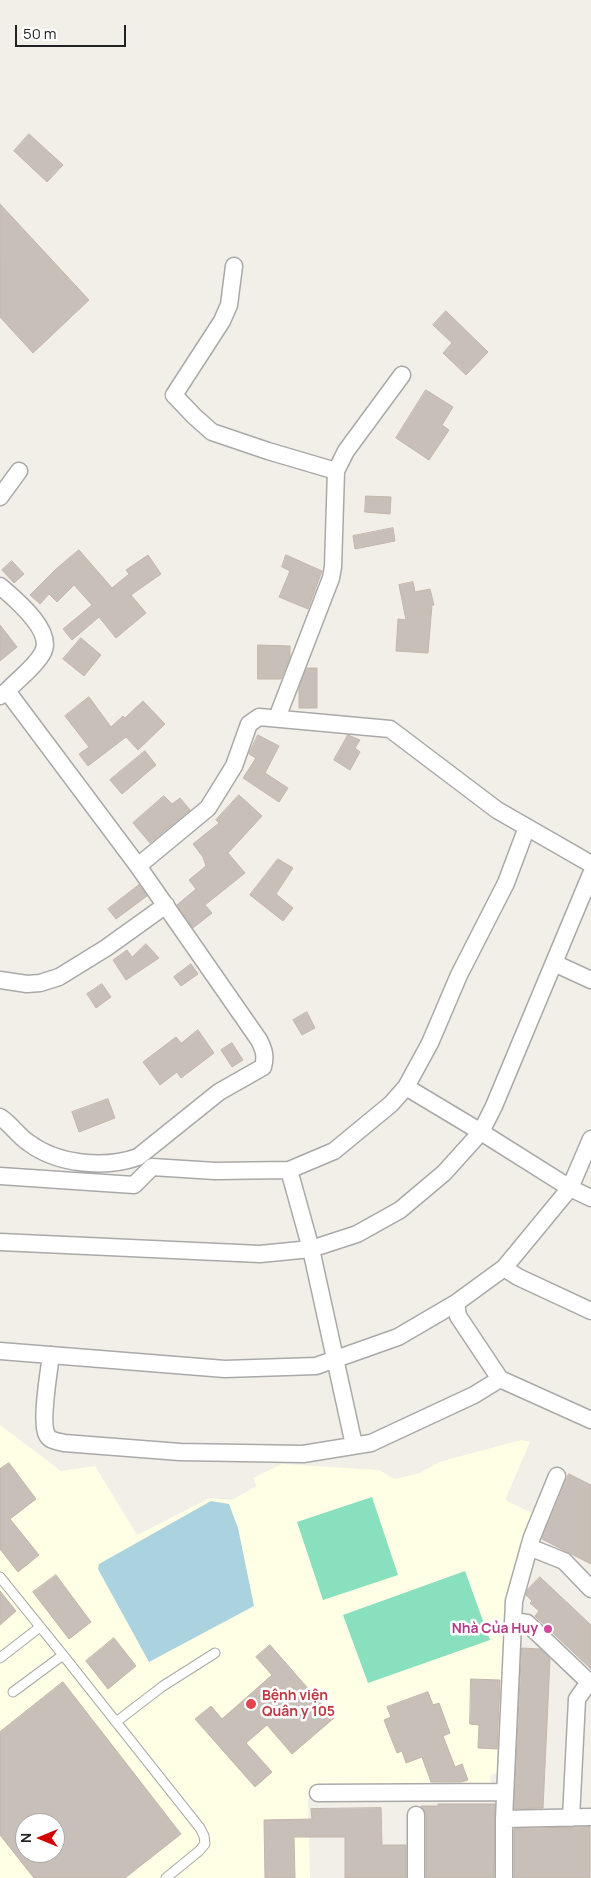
<!DOCTYPE html>
<html>
<head>
<meta charset="utf-8">
<style>
	body { margin:0 }
	#map { position:relative; width:591px; height:1878px; overflow:hidden; background:#f2efe9; font-family:Manrope,sans-serif }
	canvas { display:block }
	.north { position:absolute; left:15px; top:1813px; width:50px; height:50px; box-sizing:border-box; background:#fff; border:1px solid #a7a7a7; border-radius:50%; rotate:270deg; font-size:14px; font-weight:700; line-height:20px; text-align:center; color:#222 }
	.north::after { content:''; display:block; margin:auto; width:18px; height:22px; background:#d40000; clip-path:polygon(50% 0,100% 100%,50% 72%,0 100%) }
	.scale { position:absolute; left:15px; top:25px; width:111px; height:22px; box-sizing:border-box; border:2px solid #222; border-top:0; padding-left:6px; font-size:15px; line-height:18px; white-space:nowrap; color:#222; -webkit-text-stroke:4px #fff; paint-order:stroke }
</style>
</head>
<body>
<div id="map">
<canvas width="591" height="1878"></canvas>
<div class="north">N</div>
<div class="scale">50 m</div>
</div>
<script>
const context = document.querySelector('canvas').getContext('2d');
context.lineJoin = 'round';
function paint(path, color) {
  context.fillStyle = color;
  context.fill(path, 'evenodd');
}
function strokePath(path, color, width, dash) {
  context.strokeStyle = color;
  context.lineWidth = width;
  context.lineCap = dash ? 'butt' : 'round';
  context.setLineDash(dash || []);
  context.stroke(path);
}
function label(font, color, halo, rows, align = 'center') {
  context.font = font + ' Manrope,sans-serif';
  context.lineWidth = 5;
  context.setLineDash([]);
  context.textBaseline = 'middle';
  context.strokeStyle = halo;
  context.fillStyle = color;
  for (const [text, x, y, turn = 0] of rows) {
    context.save();
    context.translate(x, y);
    context.rotate((+turn || 0) * Math.PI / 180);
    context.textAlign = isNaN(turn) ? turn : align;
    if (halo) context.strokeText(text, 0, 0);
    context.fillText(text, 0, 0);
    context.restore();
  }
}
const education = new Path2D(`
	M0 1425 61 1471 95 1466 137 1535 210 1498 232 1500 257 1486 253 1478 282 1464 379 1470 394 1479 420 1473 439 1462 521 1440 530 1442 505 1500 532 1513 514 1566 509 1596 500 1771 490 1776 491 1790 308 1797 310 1878H0ZM25 1823H55V1853H25Z`);
const pitch = new Path2D(`
	M372 1497 398 1575 323 1600 297 1522Z
	M465 1571 490 1640 368 1683 343 1615Z`);
const water = new Path2D(`
	M211 1501 229 1504 238 1528 254 1606 149 1662 98 1569 99 1564Z`);
const building = new Path2D(`
	M29 134 63 165 47 182 14 151Z
	M0 204 89 300 33 353 0 317Z
	M446 311 488 352 466 375 443 353 452 343 433 325Z
	M426 390 453 407 442 425 449 430 429 460 396 438Z
	M366 496 391 497 390 514 365 512Z
	M393 528 395 541 355 549 353 536Z
	M79 550 112 588 129 574 126 570 148 555 161 574 131 595 146 613 116 638 99 617 72 640 63 629 92 605 74 585 57 602 49 594 40 604 30 595 56 569Z
	M286 555 322 571 308 609 279 597 290 571 282 567Z
	M12 561 24 574 14 583 2 570Z
	M413 582 415 592 430 589 434 605H432L428 653 396 651 398 619 406 620 399 585Z
	M0 625 17 647 0 661Z
	M81 638 101 655 84 676 63 659Z
	M258 645 290 646V657L281 679H258Z
	M307 668H317V708H299V688Z
	M89 697 111 727 123 716 125 718 143 701 165 724 138 750 126 737 88 766 79 754 89 747 65 716Z
	M258 735 279 746 265 773 288 788 279 802 243 778 256 758 249 754Z
	M348 735 360 740 355 748 360 752 350 770 334 760Z
	M145 751 156 765 122 794 110 780Z
	M239 795 262 816 228 853 245 873 205 905 212 913 193 928 177 905 196 889 189 880 206 866 203 857 193 844 219 823 216 820Z
	M164 796 172 804 180 798 190 810 150 843 133 823Z
	M278 859 293 868 276 894 293 908 283 921 250 895Z
	M139 885 147 896 116 919 108 909Z
	M146 944 159 958 126 980 113 960 127 950 132 957Z
	M191 964 198 974 181 986 174 977Z
	M102 984 111 997 96 1008 87 994Z
	M307 1012 315 1028 302 1035 293 1020Z
	M198 1030 214 1053 181 1078 177 1072 160 1085 143 1062 176 1037 181 1043Z
	M232 1043 243 1060 232 1067 221 1050Z
	M108 1099 115 1118 79 1132 72 1112Z
	M9 1463 36 1499 10 1519 39 1555 18 1572 0 1549V1469Z
	M569 1474 591 1485V1564L542 1539Z
	M56 1575 91 1622 69 1639 33 1592Z
	M540 1577 591 1625V1669L535 1616 539 1611 530 1603 532 1601 526 1595 528 1589Z
	M0 1591 16 1611 0 1625Z
	M114 1638 136 1666 108 1689 86 1661Z
	M270 1645 334 1718 292 1754 267 1725 246 1743 272 1772 255 1787 195 1719 211 1706 222 1719 272 1675 256 1657Z
	M522 1648 540 1649 550 1659 543 1808 514 1809Z
	M471 1679 500 1680 497 1749 478 1748 479 1725 470 1724Z
	M63 1682 181 1834 125 1878H34L0 1835V1732ZM25 1823H55V1853H25Z
	M428 1692 433 1705 439 1703 450 1733 443 1736 455 1767 462 1764 468 1780 461 1782H431L422 1757 406 1763 402 1751 397 1753 384 1720 391 1717 387 1707Z
	M438 1804H495L494 1878H426V1815L421 1806H439Z
	M381 1808 382 1845H406V1878H345V1837H294L295 1878H265L264 1820 312 1819 311 1809Z
	M590 1827V1878H514V1829Z`);
const service = new Path2D(`
	M0 1577 63 1655
	M0 1658 40 1627
	M13 1692 63 1655 200 1828 204 1836 205 1844 199 1851 166 1878
	M116 1722 163 1686 215 1653`);
const minor = new Path2D(`
	M234 266 229 305 222 321 174 395 194 416 212 432 268 451 336 471
	M0 497 19 471
	M0 586C15 599 56 632 42 654 34 668 18 679 7 691
	M0 696 7 691 138 866 208 808 234 766 249 724 259 717 390 729 497 810 591 864
	M277 718 331 578 333 567 336 471 346 451 402 375
	M554 963 591 980
	M0 980 27 984 40 983 59 977 106 948 166 905
	M406 1087 481 1132 570 1188 591 1198
	M0 1117C11 1124 18 1136 29 1143 57 1164 104 1169 138 1157L219 1092 263 1067C266 1056 264 1050 259 1040L138 866
	M591 1139 570 1188 504 1268 456 1303 458 1316 500 1379 591 1420
	M289 1170 311 1249 354 1445
	M0 1176 134 1185 152 1167 215 1171 289 1170 334 1151 391 1104 406 1087 430 1043 459 975 506 883 527 827
	M0 1242 260 1254 311 1249 357 1234 400 1210 444 1173 481 1132 494 1106 591 874
	M504 1268 518 1277 591 1311
	M0 1351 225 1369 316 1366 398 1337 456 1303
	M51 1355C49 1371 40 1423 47 1435 50 1441 57 1441 64 1443L180 1452 303 1454 371 1443 474 1395 500 1379
	M529 1547 564 1561 591 1589
	M513 1621 527 1623 591 1684
	M318 1793 505 1792
	M416 1815V1878
	M571 1818 577 1699 589 1682
	M504 1819 591 1817
	M504 1878V1819L514 1601 532 1537 557 1476`);
const markers = [
	[548,1629,5,"#d1479c"],
	[251,1704,6,"#e0444e"]
];
const hotelNames = [
	["Nhà Của Huy",538,1629]
];
const healthNames = [
	["Bệnh viện",262,1696],
	["Quân y 105",262,1712]
];
paint(education, '#ffffe5');
paint(pitch, '#88e0be');
paint(water, '#aad3df');
paint(building, '#c7bfb8');
strokePath(building, '#c4b6ab', 1);
strokePath(service, '#a9a9a9', 11);
strokePath(minor, '#a9a9a9', 19);
strokePath(service, '#fff', 9);
strokePath(minor, '#fff', 16);
for (const [x, y, r, color] of markers) {
  const dot = new Path2D();
  dot.arc(x, y, r, 0, 2 * Math.PI);
  context.fillStyle = color;
  context.fill(dot);
  strokePath(dot, '#fff', 2);
}
label('bold 14px', '#b23c85', '#fff', hotelNames, 'right');
label('bold 14px', '#be3a42', '#fff', healthNames, 'left');
</script>
</body>
</html>
